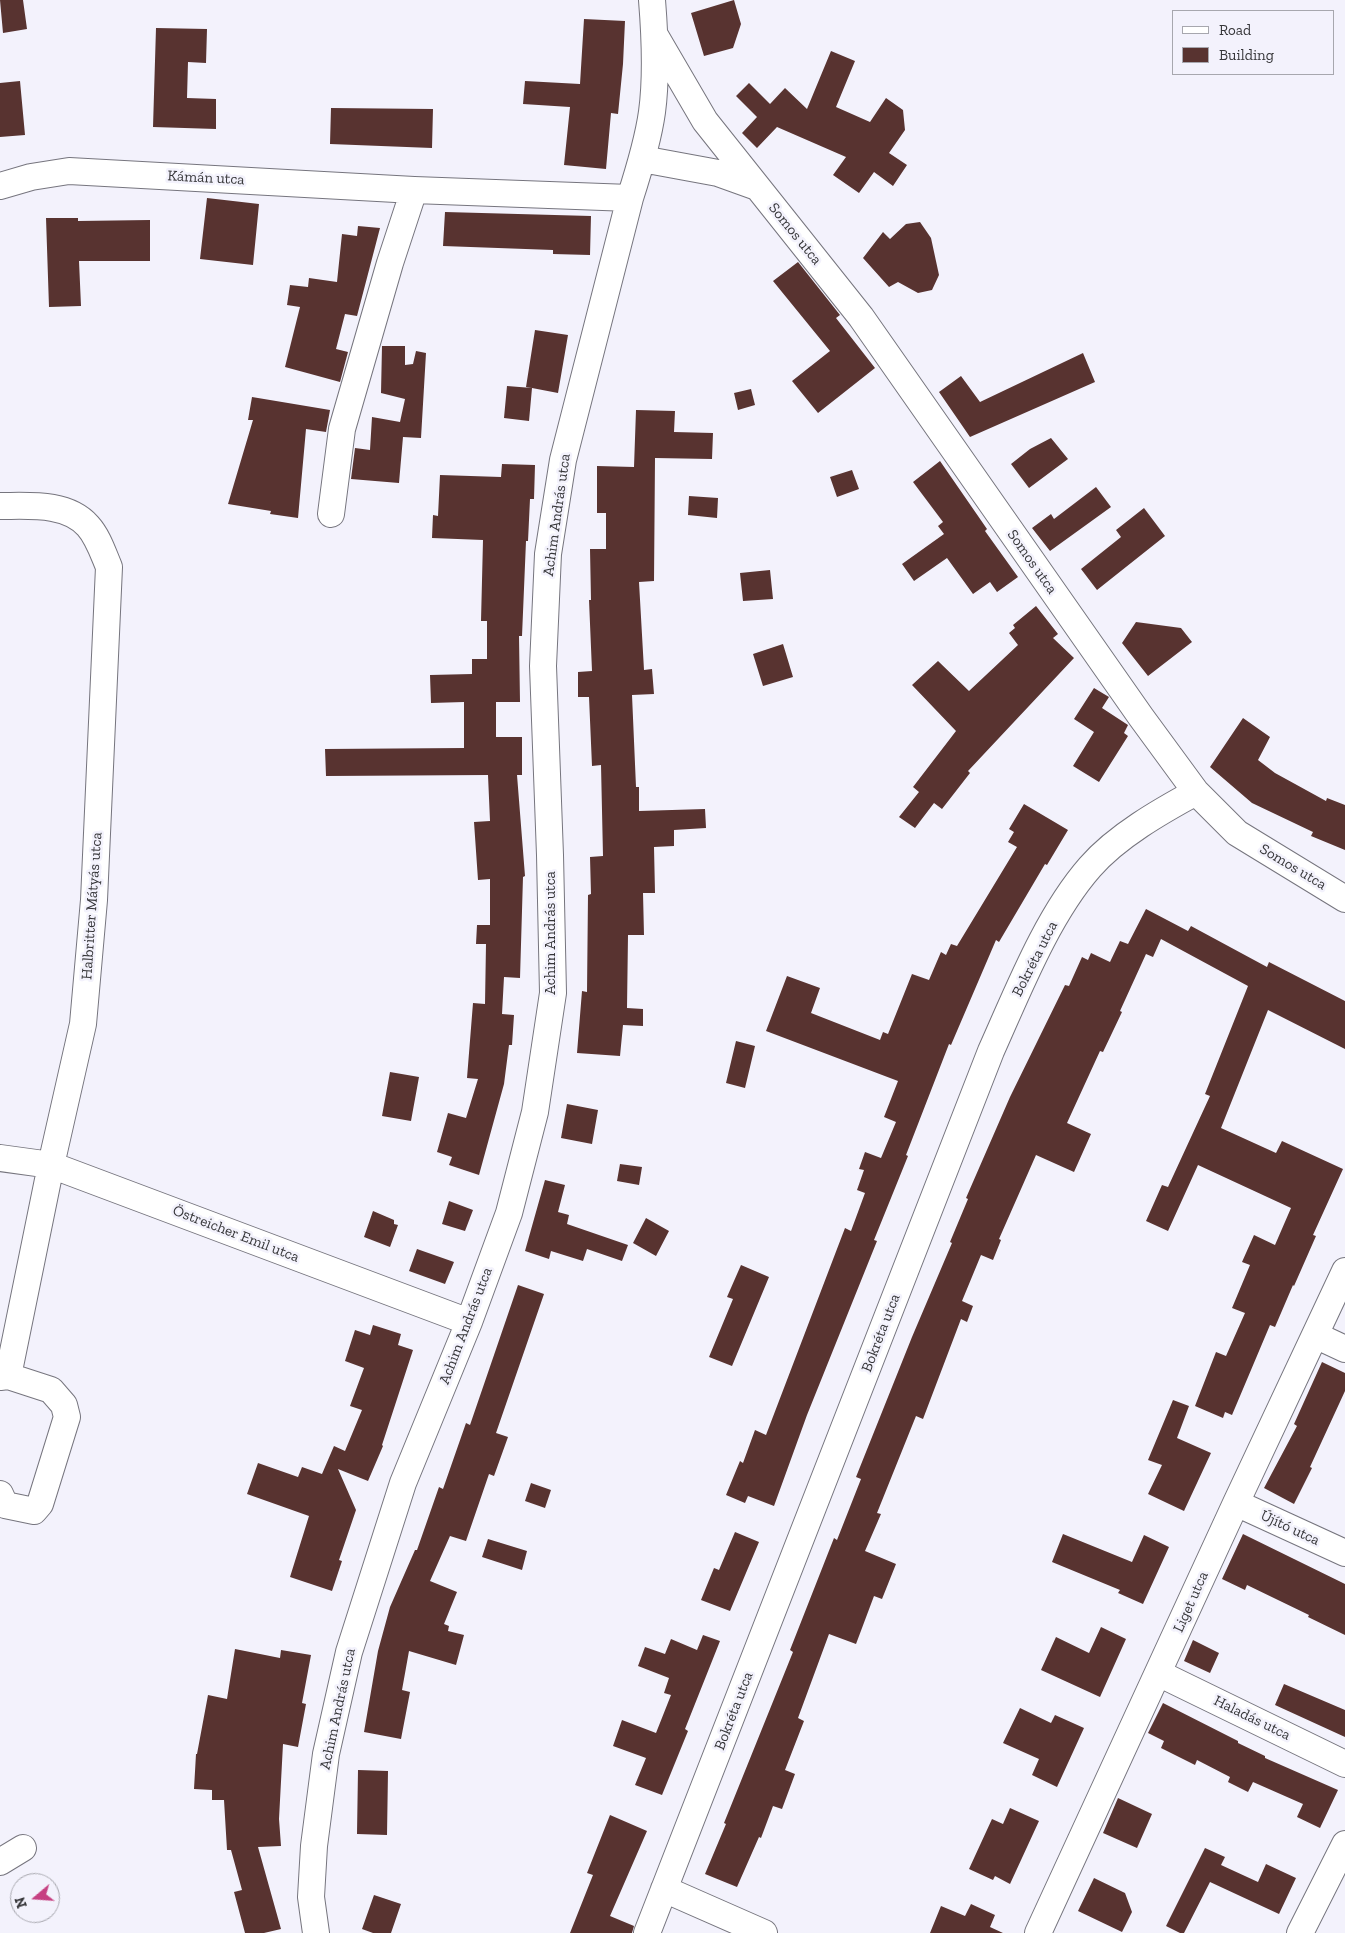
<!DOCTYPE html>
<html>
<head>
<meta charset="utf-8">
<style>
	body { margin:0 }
	#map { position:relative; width:1345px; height:1933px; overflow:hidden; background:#f3f2fc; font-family:"Zilla Slab",serif }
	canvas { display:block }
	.legend { position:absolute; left:1172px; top:10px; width:162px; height:65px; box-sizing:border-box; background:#f3f2fc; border:1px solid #a7a7ae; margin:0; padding:6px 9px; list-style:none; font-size:15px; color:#363639 }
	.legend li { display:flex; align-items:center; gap:10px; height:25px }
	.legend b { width:25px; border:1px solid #a7a7ae }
	.north { position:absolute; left:10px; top:1873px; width:50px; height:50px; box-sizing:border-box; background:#f3f2fc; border:1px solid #a7a7ae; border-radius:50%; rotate:252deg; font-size:14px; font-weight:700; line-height:20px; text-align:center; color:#363639 }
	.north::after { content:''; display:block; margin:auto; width:18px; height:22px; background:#c64182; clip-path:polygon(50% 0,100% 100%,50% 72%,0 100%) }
</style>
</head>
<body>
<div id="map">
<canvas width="1345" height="1933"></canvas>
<ul class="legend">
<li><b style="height:6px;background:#fff"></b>Road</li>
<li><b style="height:14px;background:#583330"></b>Building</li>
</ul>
<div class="north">N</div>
</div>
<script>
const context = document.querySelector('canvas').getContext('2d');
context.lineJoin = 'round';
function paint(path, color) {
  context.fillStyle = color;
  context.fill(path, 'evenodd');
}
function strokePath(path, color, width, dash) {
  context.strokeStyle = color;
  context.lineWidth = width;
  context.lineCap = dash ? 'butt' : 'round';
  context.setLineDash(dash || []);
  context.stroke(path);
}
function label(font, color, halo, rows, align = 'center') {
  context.font = font + ' "Zilla Slab",serif';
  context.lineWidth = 5;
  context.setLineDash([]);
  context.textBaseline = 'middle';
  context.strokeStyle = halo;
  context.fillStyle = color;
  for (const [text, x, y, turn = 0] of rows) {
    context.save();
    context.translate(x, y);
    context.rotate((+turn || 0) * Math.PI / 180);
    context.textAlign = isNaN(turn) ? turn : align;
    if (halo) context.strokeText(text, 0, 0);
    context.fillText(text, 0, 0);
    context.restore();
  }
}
const building = new Path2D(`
	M0 0H23L27 29 3 33Z
	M734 0 741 24 733 48 704 56 691 13Z
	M584 19 625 21 623 64 618 114 611 113 606 169 564 165 570 107 523 104 525 81 580 84Z
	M156 28 207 29 206 63 188 62 187 98 216 99V129L153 127Z
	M831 51 855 61 836 107 870 122 886 98 903 110 905 130 889 153 907 165 893 186 874 172 859 193 833 175 846 157 777 127 757 148 742 133 757 117 736 96 749 83 770 104 785 88 807 109Z
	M20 81 25 135 0 137V83Z
	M331 108 433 109 432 148 330 144Z
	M207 198 259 204 253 265 200 259Z
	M445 212 591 216 590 255 553 254V250L443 246Z
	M46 218H78V221L150 220V261H79L81 306 49 307Z
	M920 222 931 238 939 275 932 290 918 293 898 282 889 287 863 258 883 232 890 239 906 224Z
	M358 226 380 228 357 316 345 314 336 349 348 352 340 382 285 367 300 307 287 305 290 285 308 287 309 278 337 282 342 234 357 236Z
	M798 262 840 315 836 318 875 368 818 413 792 381 830 351 773 281Z
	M535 330 568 335 558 393 532 388 529 421 504 418 507 386 532 388 526 387Z
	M382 346H405V365L413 364 416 351 426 353 421 438 403 437 399 483 351 479 355 448 370 450 372 417 400 422 405 399 381 393Z
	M1083 353 1095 382 970 437 939 392 961 376 980 402Z
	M751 389 755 405 738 410 734 393Z
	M252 397 330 410 326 432 306 429 298 518 270 514 271 511 228 504 253 420H248Z
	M636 410 675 411 674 432 713 433 712 459 655 458 654 581 639 582 644 670 652 669 654 694 632 695 636 787H639V811L705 809 706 828 674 830V846L654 847 655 893H643L644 935H628L627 1008 643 1009V1026L623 1025 620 1056 577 1053 582 991 587 992 588 895 591 894 590 857 603 856 601 765 592 766 589 697H578V672L592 671 589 600H591L590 549H606V513H597V466L634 467Z
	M1051 438 1068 459 1029 488 1011 464 1030 449Z
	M940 461 987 529 985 531 1018 577 997 592 990 582 973 594 947 558 914 581 902 564 944 534 938 526 943 522 913 482Z
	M502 464 535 465 534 499H530L528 541H526L522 636H519L520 702H496V737H522V775H517L525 876 523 877 520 978 504 977 502 1014 514 1015 512 1045H509L504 1084 479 1175 449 1165 452 1157 437 1152 448 1113 466 1118 478 1079 467 1078 473 1003 485 1004 486 944H476L477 925H490V879L478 880 474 822 490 821 488 775 326 776 325 749 464 748V702L431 703 430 675 472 674V659H487V621H481L483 540 432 538 433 515 438 516 440 475 501 477Z
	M852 470 859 489 837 497 830 477Z
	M1096 487 1111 507 1050 551 1032 528 1051 514 1054 519Z
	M689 496 718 498 717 518 688 515Z
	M1144 508 1165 536 1097 590 1081 569 1121 537 1116 530Z
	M770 570 773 599 743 601 740 573Z
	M1036 606 1058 634 1053 638 1074 658 968 771 970 773 942 809 934 803 915 828 899 817 919 792 913 787 956 731 912 685 938 661 969 691 1018 645 1009 633 1015 628 1013 625Z
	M1136 622 1181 628 1192 642 1148 676 1122 643Z
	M783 644 793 677 763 686 753 654Z
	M1094 688 1109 697 1102 708 1128 725 1124 733 1128 736 1099 782 1073 766 1094 732 1074 719Z
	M1243 718 1270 737 1258 760 1275 773 1326 801 1327 798 1345 805V850L1311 836 1313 832 1252 803 1210 767Z
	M1024 804 1068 830 1047 865 1045 864 999 942 996 940 951 1045 949 1044 906 1155 908 1156 874 1240 877 1241 807 1415 774 1506 748 1496 745 1503 726 1495 740 1461 743 1463 755 1430 766 1435 845 1228 851 1231 865 1193 857 1190 864 1170 859 1169 865 1152 881 1158 896 1122 884 1117 898 1081 766 1031 787 976 820 988 811 1013 880 1040 883 1032 888 1034 912 974 929 980 941 952 946 955 951 944 957 946 1017 847 1008 842 1014 832 1009 829Z
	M1146 909 1188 931 1191 926 1267 967 1269 962 1345 1001V1049L1268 1010 1221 1128 1276 1153 1282 1141 1343 1169 1313 1235 1316 1236 1294 1286 1293 1285 1275 1327 1270 1325 1232 1415 1225 1412 1223 1418 1195 1406 1216 1352 1226 1356 1245 1313 1232 1308 1250 1265 1242 1262 1254 1235 1275 1245 1291 1208 1198 1165 1168 1231 1146 1221 1162 1185 1168 1187 1210 1096 1205 1094 1248 986 1161 939 1153 957 1146 954 1120 1011 1122 1012 1103 1052 1100 1051 1067 1123 1091 1134 1074 1172 1036 1155 999 1239 1001 1240 993 1260 981 1255 962 1301 973 1306 967 1322 961 1319 923 1419 916 1416 877 1513 881 1514 865 1551 896 1564 882 1599 874 1596 856 1644 829 1634 798 1718 804 1721 785 1770 795 1774 782 1809 773 1806 761 1838 759 1837 737 1887 705 1874 726 1824 724 1823 793 1652 790 1650 834 1538 837 1540 861 1479 856 1477 912 1337 952 1243 950 1242 968 1199 966 1198 1010 1097 1065 985 1069 986 1082 957 1088 960 1091 953 1110 962 1120 941 1128 944Z
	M736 1041 755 1046 745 1088 726 1083Z
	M390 1072 419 1077 411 1121 382 1116Z
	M567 1104 598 1110 592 1144 561 1138Z
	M620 1164 642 1167 639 1185 617 1181Z
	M545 1180 565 1185 558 1212 569 1215 567 1224 628 1245 622 1261 587 1249 583 1261 551 1251 549 1259 525 1251Z
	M449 1201 473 1210 465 1231 442 1224Z
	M373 1211 394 1220V1224L398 1225 390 1247 364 1237Z
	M646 1218 669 1231 656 1256 633 1243Z
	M417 1249 454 1262 445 1284 409 1271Z
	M741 1265 769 1277 732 1366 709 1357 733 1299 727 1297Z
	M518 1285 544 1294 496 1433 508 1437 494 1476 489 1474 466 1541 450 1536 430 1581 457 1592 444 1624 449 1626 448 1631 464 1635 456 1665 409 1651 402 1690 410 1692 401 1739 364 1732 378 1651 390 1607 415 1550H417L439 1487 443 1489 466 1423 470 1425Z
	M373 1325 401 1334 398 1345 413 1350 382 1445 383 1446 368 1481 338 1469 356 1510 339 1560 342 1561 332 1591 290 1577 309 1516 247 1494 258 1463 298 1477 302 1467 322 1474 334 1446 345 1451 362 1410 350 1406 364 1368 345 1361 355 1330 370 1335Z
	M1322 1362 1345 1373V1391L1310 1467 1312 1468 1294 1504 1264 1488 1297 1426 1294 1424Z
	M1173 1400 1189 1406 1177 1438 1211 1453 1184 1511 1148 1494 1162 1465 1148 1460Z
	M531 1483 551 1490 545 1508 525 1501Z
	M735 1532 759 1542 730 1611 701 1600 714 1568 719 1570Z
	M1063 1534 1132 1562 1144 1535 1169 1547 1143 1604 1118 1593 1120 1590 1052 1562Z
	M1243 1534 1345 1584V1635L1308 1617 1309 1615 1247 1585 1245 1590 1222 1579Z
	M488 1539 527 1551 522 1570 482 1557Z
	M1101 1627 1126 1639 1100 1697 1041 1670 1056 1637 1089 1653Z
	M703 1635 720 1641 685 1729 688 1731 662 1795 635 1785 646 1758 613 1746 622 1720 656 1733 671 1695 664 1693 669 1678 638 1666 645 1647 665 1654 671 1639 697 1650Z
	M1193 1640 1219 1653 1210 1673 1184 1661Z
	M235 1649 280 1658 281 1650 311 1655 302 1703 306 1704 298 1747 283 1744 279 1819 281 1846 258 1847 281 1929 264 1933H245L234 1892 242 1890 231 1850H227L224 1800H212V1790L194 1789 196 1754H197L208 1695 227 1699Z
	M1284 1684 1345 1710V1737L1275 1705Z
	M1163 1703 1238 1741V1743L1265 1756V1758L1338 1790 1320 1828 1297 1817 1303 1804 1253 1782 1248 1792 1228 1782 1230 1777 1197 1760 1195 1765 1161 1748 1164 1741 1148 1733Z
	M1020 1708 1051 1723 1055 1715 1084 1728 1057 1787 1032 1775 1039 1759 1003 1743Z
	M358 1770 388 1771 387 1835 357 1834Z
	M1118 1798 1152 1814 1137 1848 1103 1833Z
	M1010 1808 1039 1821 1010 1884 995 1876 993 1880 969 1869 992 1819 1003 1824Z
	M610 1815 647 1831 610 1916 634 1926 632 1933H570L593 1875 587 1873Z
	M1205 1848 1225 1857 1221 1865 1258 1882 1266 1864 1296 1878 1279 1914 1210 1882 1184 1933H1180L1166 1926Z
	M1094 1878 1125 1893 1132 1912 1122 1932 1078 1911Z
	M374 1895 401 1904 391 1933H373L362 1929Z
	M971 1904 995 1915 990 1927 1003 1933H930L941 1906 965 1916Z`);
const minor = new Path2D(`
	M656 37 705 121 861 317 1141 717 1196 792 1237 833 1345 899
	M642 159 718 173 757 187
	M0 186 31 177 69 171 414 190 630 198
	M0 506C28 506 67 502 88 526 98 537 103 553 109 567L94 900 83 1024 51 1165 8 1376 0 1377
	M331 514 342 429 390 263 414 190
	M0 1158 51 1165 469 1322
	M1315 1335 1345 1349
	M0 1494 5 1505 34 1511 40 1504 67 1417 64 1405 51 1390 8 1376
	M1236 1503 1345 1553
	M1158 1673 1345 1764
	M0 1862 23 1848
	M664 1889 764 1933
	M316 1933 311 1897 314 1846 326 1754 349 1652 403 1483 469 1322 509 1213 535 1112 553 993 550 855 543 666 548 554 563 460 630 198C639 170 648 141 652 112 657 75 655 37 652 0
	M647 1933 991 1051C1018 991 1047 916 1090 867 1117 836 1161 811 1196 792
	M1038 1933 1236 1503 1345 1271
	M1300 1933 1345 1844`);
const streetNames = [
	["Kámán utca",206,178,3],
	["Somos utca",795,234,51],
	["Achim András utca",557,515,-82],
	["Somos utca",1032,562,55],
	["Somos utca",1293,867,31],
	["Halbritter Mátyás utca",92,906,-86],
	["Achim András utca",551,933,-90],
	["Bokréta utca",1035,959,-63],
	["Östreicher Emil utca",236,1234,21],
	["Achim András utca",466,1326,-69],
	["Bokréta utca",881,1333,-69],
	["Újító utca",1290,1528,25],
	["Liget utca",1191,1602,-66],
	["Achim András utca",338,1709,-78],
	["Bokréta utca",734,1711,-69],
	["Haladás utca",1252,1718,26]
];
paint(building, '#583330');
strokePath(minor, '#76757e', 28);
strokePath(minor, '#fff', 26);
label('15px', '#363639', '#f3f2fc', streetNames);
</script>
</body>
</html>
